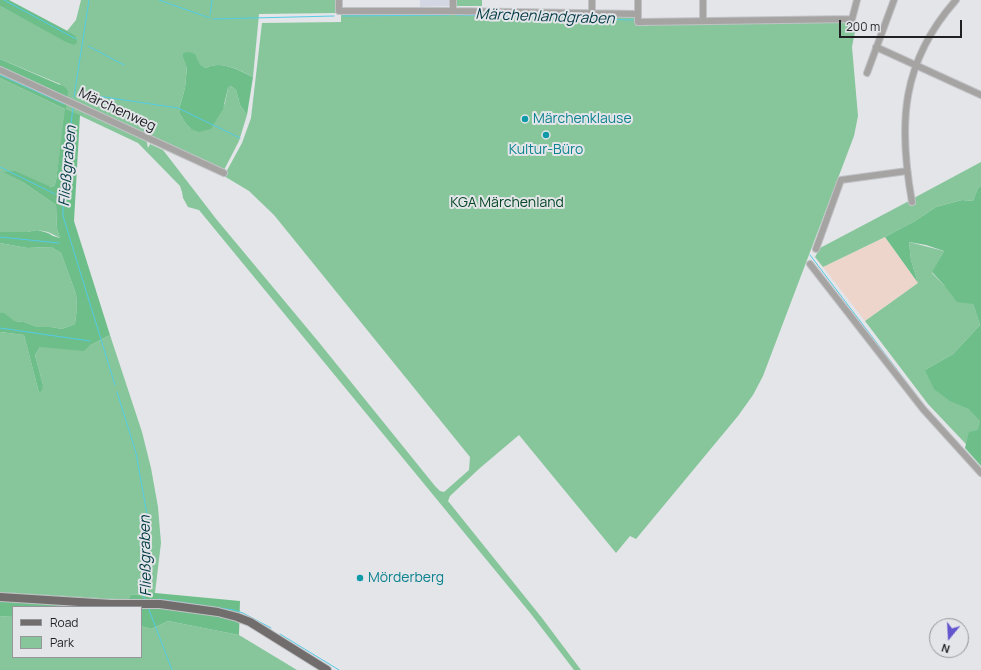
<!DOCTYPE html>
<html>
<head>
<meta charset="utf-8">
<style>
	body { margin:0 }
	#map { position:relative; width:981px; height:670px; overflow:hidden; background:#e3e5e9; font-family:Manrope,sans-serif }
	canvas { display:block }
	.legend { position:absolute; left:12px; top:606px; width:130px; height:52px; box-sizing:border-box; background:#e3e5e9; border:1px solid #959699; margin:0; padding:5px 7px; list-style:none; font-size:12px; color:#1f2022 }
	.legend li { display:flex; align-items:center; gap:8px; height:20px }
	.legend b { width:20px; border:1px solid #959699 }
	.north { position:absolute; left:929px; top:618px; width:40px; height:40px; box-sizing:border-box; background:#e3e5e9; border:1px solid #959699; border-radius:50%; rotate:198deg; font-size:11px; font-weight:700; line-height:16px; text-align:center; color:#1f2022 }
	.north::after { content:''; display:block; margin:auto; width:14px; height:18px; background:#6355ce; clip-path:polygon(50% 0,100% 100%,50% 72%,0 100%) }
	.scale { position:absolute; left:839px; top:20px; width:123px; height:18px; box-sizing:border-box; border:2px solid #1f2022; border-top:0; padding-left:5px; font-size:12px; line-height:14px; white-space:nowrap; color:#1f2022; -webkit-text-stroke:3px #e3e5e9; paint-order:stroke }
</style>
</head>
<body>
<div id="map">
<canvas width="981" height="670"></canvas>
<ul class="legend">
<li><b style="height:5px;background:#716d6c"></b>Road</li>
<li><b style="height:11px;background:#87c69b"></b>Park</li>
</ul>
<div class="north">N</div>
<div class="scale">200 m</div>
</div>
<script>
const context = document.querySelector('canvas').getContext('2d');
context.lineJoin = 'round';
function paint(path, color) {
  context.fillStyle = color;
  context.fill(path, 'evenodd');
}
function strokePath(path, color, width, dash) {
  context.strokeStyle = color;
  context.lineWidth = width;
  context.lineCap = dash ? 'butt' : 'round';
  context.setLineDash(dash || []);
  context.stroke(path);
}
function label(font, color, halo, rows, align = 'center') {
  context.font = font + ' Manrope,sans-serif';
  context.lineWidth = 4;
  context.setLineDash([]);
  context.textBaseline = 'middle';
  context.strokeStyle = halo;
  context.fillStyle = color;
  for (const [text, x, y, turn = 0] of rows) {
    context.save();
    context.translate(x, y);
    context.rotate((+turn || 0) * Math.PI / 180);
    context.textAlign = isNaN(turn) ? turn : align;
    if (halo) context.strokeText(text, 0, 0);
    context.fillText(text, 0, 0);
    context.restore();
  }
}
const built = new Path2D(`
	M420 0H451V6L420 7Z`);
const industrial = new Path2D(`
	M885 237 918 283 865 321 823 267Z`);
const green = new Path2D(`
	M81 0H337V13L259 14 253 77C240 70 221 60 206 68L199 65 197 59 183 58 187 66 185 88 180 106V114L186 124 191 129 216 120 225 103 228 88 231 86 236 90 240 105 247 115 239 141 224 170 145 134 148 148 150 144 163 150 217 220 317 340 435 486 440 491 444 492 469 470 470 457 274 215 249 191 224 176 242 143 251 118 262 23 341 22V14L452 12 636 15V26H647L650 24 857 21 852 47 858 116 854 136 763 376 753 395 738 416 636 539 630 536 616 553 519 435 480 468 450 496 448 501 542 618 581 670H574L531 614 199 210 188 207 183 198 182 192 180 186 138 143 66 109 56 181 54 186 51 187 4 172 24 183 56 205 57 229 60 238 48 232 37 230 27 232H0V78L65 109 60 84 0 59V6L73 45 75 35 67 31 76 20Z
	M457 0H482V6H457Z
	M981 162V186L978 188 973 201 962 200 936 207 915 221 885 237 823 267 815 257 820 248 909 201 910 205 914 204 912 199Z
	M909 242 944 251 932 273 944 285 973 304 980 325 953 354 925 370 981 379V460L928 404 865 321 918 283 911 260Z
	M0 243 27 248 51 247 61 253 76 294 77 307 75 324 62 329 51 327H38L24 322 13 321 5 313H0Z
	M0 332 24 335 39 393 43 385 35 355 40 347 89 346 110 335 142 432 151 468 158 507 161 543 155 593 131 595 128 599H117L0 592Z
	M0 616 13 617V657H141V626L151 629 168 621 239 635 297 670H0Z`);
const forest = new Path2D(`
	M0 0H9L75 35 77 41 76 44 73 45 66 42 0 6Z
	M189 52 195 54 200 65 206 68C221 60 239 70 253 77L247 115 240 105 236 90 231 86 228 88 223 109 211 129 199 132 191 129 186 124 180 114V106L185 88 187 67 183 58V53Z
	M0 59 65 87 68 91 66 109 80 115 74 221 110 335 89 346 84 351 40 347 35 355 43 385 42 390 39 393 24 335 0 332V313H5L14 321 24 322 38 327H51L62 329 75 324 77 307 76 294 61 253 51 247 27 248 0 243V232H27L37 230 48 233 53 236 60 238 57 229 56 205 24 183 3 172 15 171 51 187 54 186 56 181 65 109 0 78Z
	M981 186V466L965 448 969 432 978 430 980 421 969 409 950 401 934 389 925 370 953 354 980 325 973 304 957 302 944 285 932 272 944 251 926 245 909 242 911 260 918 283 885 237 915 221 936 207 962 200 973 201 978 188Z
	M0 592 117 599H128L131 595 155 593 240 601 239 635 168 621 151 629 141 626V607H13V617L0 616Z`);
const stream = new Path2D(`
	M4 0 76 39
	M159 0 210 18
	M210 15 212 0
	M456 15 633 20
	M343 16 450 15
	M213 19 334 16
	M88 46 124 65
	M0 75 64 104
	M84 94 178 108 240 138
	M74 97 89 0
	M73 107 63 196V216L115 385
	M0 167 55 194
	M0 237 59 243
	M810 255 923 404
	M0 328 90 341
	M117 392 136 453 148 520 143 595 145 600
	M927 409 981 468
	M159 599 234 610 243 613 271 628
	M148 607 172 670
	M211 615 219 616
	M280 634 339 670`);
const minor = new Path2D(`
	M339 0V11H453L638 14
	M638 0V22L852 19 857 0
	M453 11V0
	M592 13V0
	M703 21V0
	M876 47 981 95
	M0 70 224 173
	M867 73 894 0
	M912 202C898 124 901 62 956 0
	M816 249 841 180 907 171
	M810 264 923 409 981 473`);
const major = new Path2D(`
	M0 597 111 604H160L218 612 237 617 250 622 327 670`);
const markers = [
	[525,119,4,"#0f9aa8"],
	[546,135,4,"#0f9aa8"],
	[360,578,4,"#0f9aa8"]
];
const streetNames = [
	["Märchenweg",117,110,25]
];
const cultureNames = [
	["Märchenklause",533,119],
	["Kultur-Büro",546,150,"center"],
	["Mörderberg",368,578]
];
const parkNames = [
	["KGA Märchenland",507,203]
];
const waterNames = [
	["Märchenlandgraben",545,17,2],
	["Fließgraben",68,166,-85],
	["Fließgraben",146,556,-91]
];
paint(built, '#d3d7e3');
paint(industrial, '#edd5cc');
paint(green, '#87c69b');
paint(forest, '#6ebe89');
strokePath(stream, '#54cbe5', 1);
strokePath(minor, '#c0c2c5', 8);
strokePath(major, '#c0c2c5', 10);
strokePath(minor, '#a6a3a3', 6);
strokePath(major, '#716d6c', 8);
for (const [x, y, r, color] of markers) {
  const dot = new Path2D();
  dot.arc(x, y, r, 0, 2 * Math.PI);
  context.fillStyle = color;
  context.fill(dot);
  strokePath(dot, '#e3e5e9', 1.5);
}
label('14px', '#1f2022', '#e3e5e9', streetNames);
label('14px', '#0d838f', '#e3e5e9', cultureNames, 'left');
label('14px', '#054624', '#e3e5e9', parkNames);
label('italic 15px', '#003944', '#e3e5e9', waterNames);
</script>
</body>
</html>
